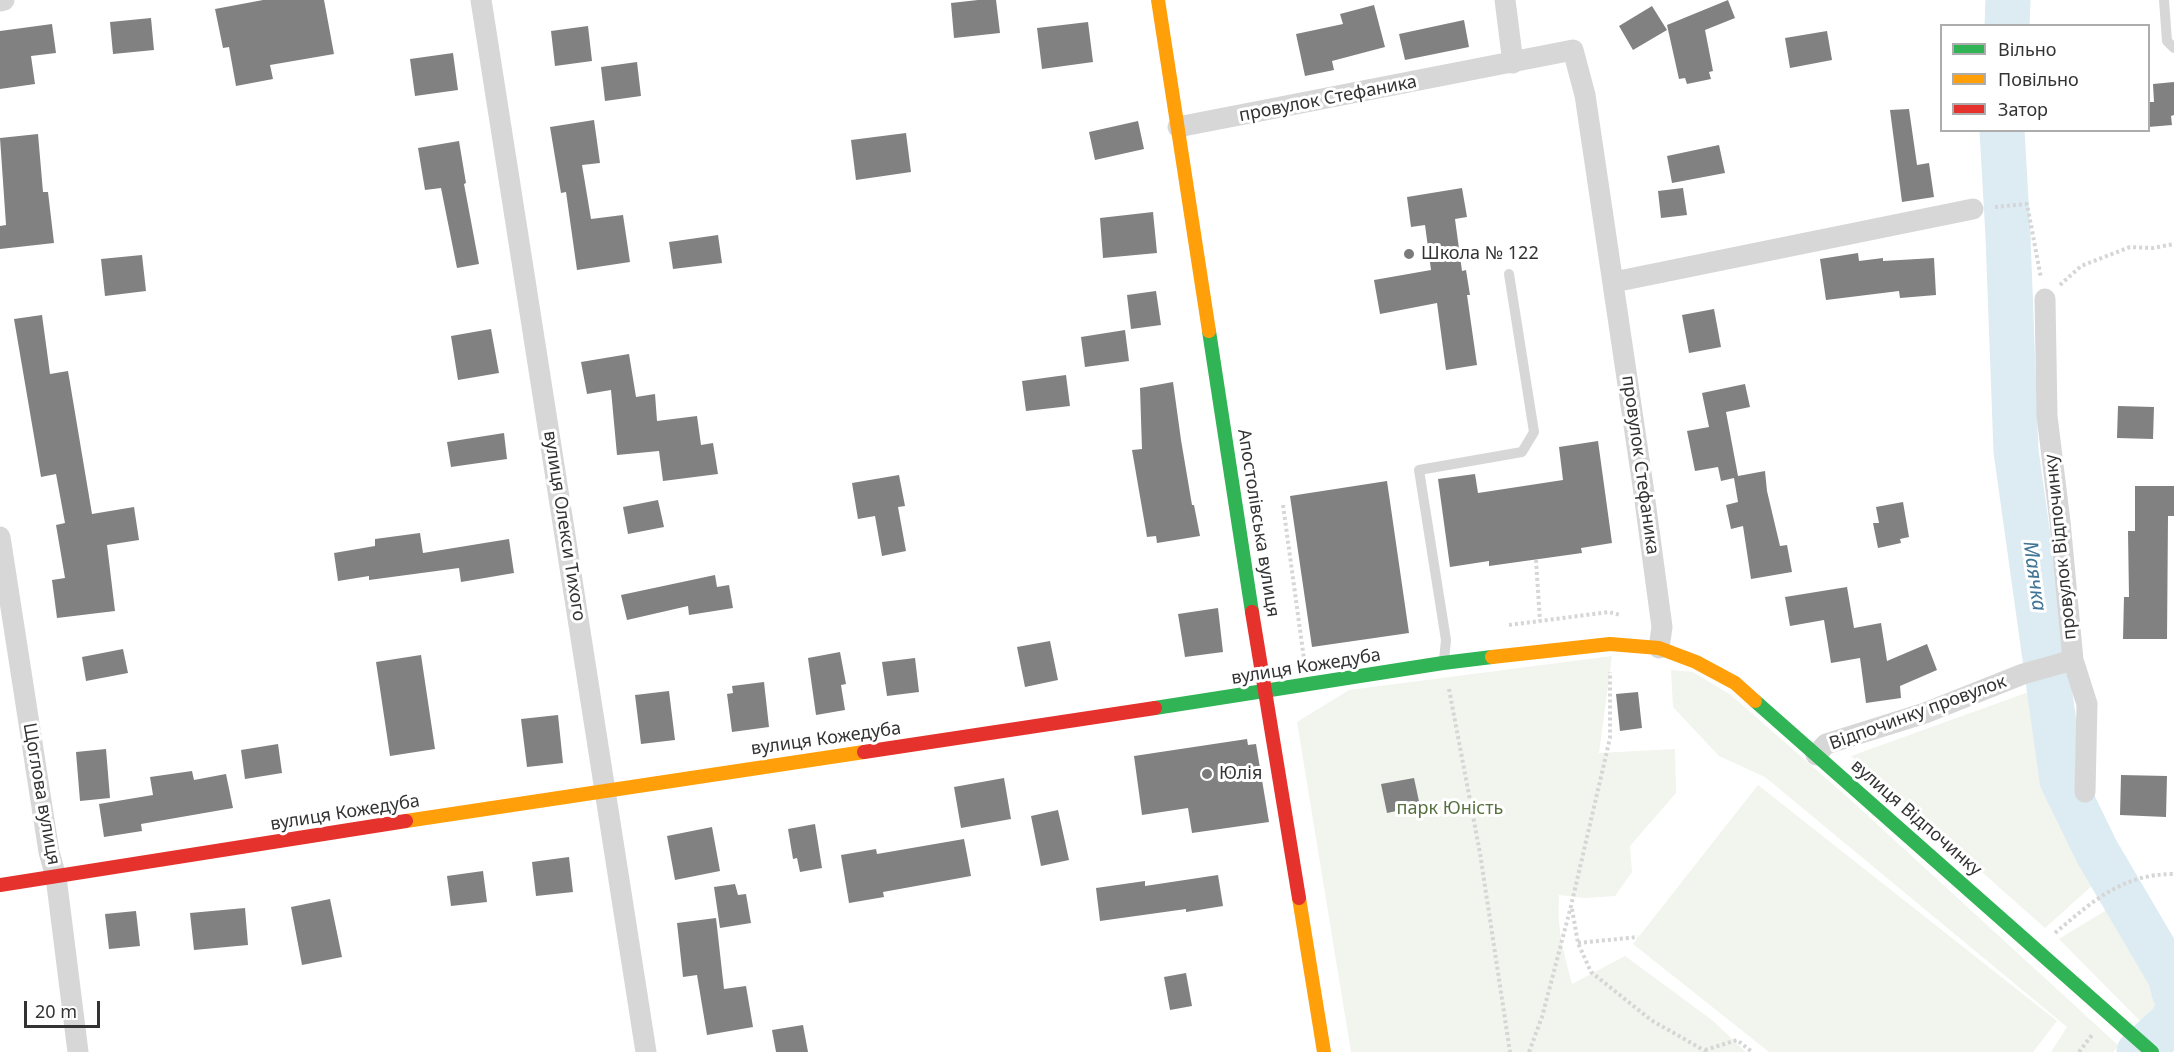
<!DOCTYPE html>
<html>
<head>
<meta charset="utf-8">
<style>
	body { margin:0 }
	#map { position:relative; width:2174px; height:1052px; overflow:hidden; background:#fff; font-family:"Noto Sans",sans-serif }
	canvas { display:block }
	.legend { position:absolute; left:1940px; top:24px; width:210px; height:108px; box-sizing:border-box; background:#fff; border:2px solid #adadad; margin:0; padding:8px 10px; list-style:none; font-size:18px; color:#333 }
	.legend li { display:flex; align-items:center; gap:12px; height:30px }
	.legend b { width:30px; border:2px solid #adadad }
	.scale { position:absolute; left:24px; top:1001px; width:76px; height:27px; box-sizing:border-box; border:3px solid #333; border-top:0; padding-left:8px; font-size:18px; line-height:21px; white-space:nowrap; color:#333; -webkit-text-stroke:4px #fff; paint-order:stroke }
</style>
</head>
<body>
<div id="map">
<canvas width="2174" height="1052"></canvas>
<ul class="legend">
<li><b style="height:8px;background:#30b455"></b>Вільно</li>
<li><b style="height:8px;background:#ff9f0a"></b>Повільно</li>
<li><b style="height:8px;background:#e5322d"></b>Затор</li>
</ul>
<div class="scale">20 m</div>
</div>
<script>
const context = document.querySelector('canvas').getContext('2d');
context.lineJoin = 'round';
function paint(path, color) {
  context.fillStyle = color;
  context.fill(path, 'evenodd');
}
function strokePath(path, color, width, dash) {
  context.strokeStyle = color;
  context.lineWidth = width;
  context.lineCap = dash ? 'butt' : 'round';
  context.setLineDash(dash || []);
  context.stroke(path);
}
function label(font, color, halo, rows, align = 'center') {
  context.font = font + ' "Noto Sans",sans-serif';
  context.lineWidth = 6;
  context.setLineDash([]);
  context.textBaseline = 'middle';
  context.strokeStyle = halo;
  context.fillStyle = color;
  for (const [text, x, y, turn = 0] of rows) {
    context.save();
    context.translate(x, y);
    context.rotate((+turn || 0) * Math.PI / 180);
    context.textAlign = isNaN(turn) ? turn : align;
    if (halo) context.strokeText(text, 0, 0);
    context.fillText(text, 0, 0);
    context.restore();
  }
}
const green = new Path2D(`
	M1612 656 1599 753 1675 749 1676 793 1630 846 1632 872 1615 896 1585 898 1559 895C1557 931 1563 949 1572 984L1625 956 1712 1020 1746 1052H1351L1297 722 1349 690Z
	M1671 670 1693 672 1731 695 1854 803 2119 1046 2113 1052H2051L2067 1027 1765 777 1719 756 1673 707Z
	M2035 692 2046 777 2105 874 2045 928 1851 756 2026 693Z
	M1758 785 2057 1021 2033 1052H1769L1633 944Z
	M2121 901 2158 1004 2141 1022 2059 939Z`);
const river = new Path2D(`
	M2007 26 2008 0
	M2002 130 2008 236 2016 451 2062 780 2097 852 2170 976 2174 992
	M2139 1052 2171 1023 2174 1017`);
const building = new Path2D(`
	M263 0H324L334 54 270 65 273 79 236 86 229 47 223 48 215 9Z
	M978 0H996L1000 33 954 38 951 3Z
	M1728 0 1735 18 1705 30 1713 71 1709 72 1711 79 1687 84 1685 78 1679 79 1667 25Z
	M1374 5 1385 47 1332 61 1334 70 1305 76 1296 34 1343 24 1340 14Z
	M1652 6 1667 30 1633 50 1619 26Z
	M151 18 154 50 113 54 110 22Z
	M1464 20 1469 47 1405 60 1399 34Z
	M1088 22 1093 62 1042 69 1037 28Z
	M52 24 56 53 31 56 35 84 0 89V31Z
	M588 26 592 61 555 66 551 31Z
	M1827 31 1832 60 1790 68 1785 38Z
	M453 53 458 90 415 96 410 59Z
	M637 62 641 96 605 101 601 67Z
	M2174 82V115L2171 116 2172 125 2148 127V102H2154L2153 84Z
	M1909 109 1917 165 1929 163 1934 197 1902 202 1890 110Z
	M594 120 600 163 582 165 591 219 623 215 630 262 577 270 566 192 561 193 550 127Z
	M1138 121 1144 149 1095 160 1089 132Z
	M906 133 911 172 856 180 851 140Z
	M38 134 43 192H48L54 243 0 249V226L6 225 0 138Z
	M459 141 466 183 464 184 479 264 457 268 441 188 425 190 418 148Z
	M1719 145 1725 173 1672 183 1667 156Z
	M1462 188 1467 217 1455 219 1462 271 1466 270 1470 295H1467L1477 365 1446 370 1437 303 1380 314 1374 280 1431 270 1425 225 1411 227 1407 197Z
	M1683 188 1687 215 1661 218 1658 191Z
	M1153 212 1157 253 1103 258 1100 218Z
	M718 235 722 263 673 269 669 242Z
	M1858 253 1859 261 1883 258V261L1934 258 1936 295 1900 298 1899 291 1826 300 1820 259Z
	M142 255 146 291 105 296 101 259Z
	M1156 291 1161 325 1131 329 1127 295Z
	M1714 309 1721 347 1689 353 1682 315Z
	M42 315 50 374 68 371 92 514 134 507 139 540 107 545 115 611 57 618 52 580 65 578 56 525 65 523 56 474 41 477 14 319Z
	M491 329 499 373 458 380 451 336Z
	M1125 330 1129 361 1085 367 1081 337Z
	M629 354 636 397 655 394 657 421 697 416 701 445 713 443 718 474 663 481 659 451 617 455 611 390 587 394 581 362Z
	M1066 375 1070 406 1026 411 1022 381Z
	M1173 382 1181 440 1192 505H1194L1200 536 1157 543 1156 536 1147 537 1132 450 1142 449 1140 388Z
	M1745 384 1750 407 1726 412 1738 476 1765 471 1767 491 1780 546 1787 545 1792 572 1751 579 1743 526 1731 529 1726 505 1738 502 1734 478 1721 481 1718 467 1695 471 1687 431 1709 427 1702 393Z
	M2118 406 2154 407 2153 439 2117 438Z
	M504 433 507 459 451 467 447 442Z
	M1598 441 1612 543 1581 548 1582 553 1489 566V561L1450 567 1438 479 1475 474 1478 493 1563 480 1559 447Z
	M899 475 905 506 898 507 906 551 882 556 875 516 858 519 852 483Z
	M1387 481 1409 633 1312 647 1290 496Z
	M2135 486H2174V516H2168L2167 639H2123L2124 597H2129L2128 531H2135Z
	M658 500 664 527 628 534 623 507Z
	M1903 502 1909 537 1900 539 1901 543 1878 548 1873 523H1879L1876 507Z
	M420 533 423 553 509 539 514 573 461 582 459 568 369 580V576L338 581 334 553 375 546V539Z
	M715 575 717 587 729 585 733 608 689 615 688 606 627 620 621 595Z
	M1847 587 1854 628 1881 623 1887 661 1927 644 1937 670 1900 686 1901 698 1866 703 1860 658 1831 663 1824 620 1790 626 1785 597Z
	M1218 608 1223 652 1185 657 1178 614Z
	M1050 641 1058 680 1025 687 1017 647Z
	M123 649 128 673 86 681 82 657Z
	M840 652 846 684 841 685 845 710 816 715 808 658Z
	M421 655 435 749 390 756 376 662Z
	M915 658 919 692 887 696 882 662Z
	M764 682 769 727 732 732 727 694 733 693 732 686Z
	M669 691 675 740 641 744 635 695Z
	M1638 692 1642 728 1620 731 1616 694Z
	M558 715 563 763 527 767 521 719Z
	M1247 739 1248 745 1256 744 1269 822 1192 833 1188 808 1142 815 1134 756Z
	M278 744 282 773 245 779 241 750Z
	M106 749 110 798 80 801 76 752Z
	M192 771 194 780 226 774 233 808 141 824 142 831 104 837 99 804 153 795 150 777Z
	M2121 775 2167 776 2166 817 2120 815Z
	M1004 778 1011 819 961 828 954 787Z
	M1414 778 1420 806 1387 813 1381 784Z
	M1058 810 1069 860 1041 866 1031 816Z
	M815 824 822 868 800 872 797 858 793 859 788 829Z
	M712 827 720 871 675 880 667 836Z
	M964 839 971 876 883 892 884 897 849 903 841 855 876 849 877 854Z
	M569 857 573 892 536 896 532 862Z
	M483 871 487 902 451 906 447 876Z
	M1218 875 1223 906 1186 912V909L1100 921 1096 888 1145 881V886Z
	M735 884 738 895 746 894 751 923 720 928 714 887Z
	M330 899 342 957 302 965 291 907Z
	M245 908 248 945 194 950 190 913Z
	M136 911 140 946 109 949 105 914Z
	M716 918 724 989 746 986 753 1027 707 1035 697 975 683 977 677 923Z
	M1186 973 1192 1006 1170 1010 1164 977Z
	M803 1025 808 1052H776L772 1030Z`);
const path = new Path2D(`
	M1995 207 2027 204 2041 278
	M2060 285 2081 266 2130 247 2153 248 2174 244
	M1283 505 1304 659
	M1536 560 1540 621
	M1509 625 1609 612 1620 615
	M1449 689 1480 853 1510 1052
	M1572 909 1578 943 1591 972 1651 1020 1707 1052
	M2055 933C2093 901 2122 874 2174 874
	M1578 943 1638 937
	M1705 1050 1737 1040 1752 1052
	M1529 1052 1542 1017 1571 906 1610 738V672
	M2079 1052 2092 1035`);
const lane = new Path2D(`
	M2164 0 2167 41 2174 48
	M1444 660 1446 640 1419 470 1522 452 1534 432 1509 274`);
const street = new Path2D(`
	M481 0 646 1052
	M1505 0 1513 63
	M0 1 4 0
	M1178 127 1573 50 1585 95 1643 486 1662 627 1659 648
	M1614 282 1973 209
	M2045 299 2047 416 2060 522 2073 660 2087 704 2085 792
	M0 537 49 852 56 877 78 1052
	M1816 755 1826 744 1925 713 2023 674 2073 660`);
const fast = new Path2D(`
	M1209 331 1252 612
	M1755 701 2152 1052
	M1155 708 1443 663 1492 657`);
const slow = new Path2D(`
	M1158 0 1209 331
	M1492 657 1610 644 1659 648 1696 662 1735 683 1755 701
	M406 821 864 752
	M1299 898 1324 1052`);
const jam = new Path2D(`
	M1252 612 1299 898
	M864 752 1155 708
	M0 885 406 821`);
const markers = [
	[1409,254,6,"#7a7a7a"],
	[1207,774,6,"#7a7a7a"]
];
const streetNames = [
	["провулок Стефаника",1328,99,-11],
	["провулок Стефаника",1640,465,82],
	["Апостолівська вулиця",1258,523,81],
	["вулиця Олекси Тихого",564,526,81],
	["провулок Відпочинку",2061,547,-96],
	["вулиця Кожедуба",1306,667,-9],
	["Відпочинку провулок",1918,713,-20],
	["вулиця Кожедуба",826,739,-8],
	["Щоглова вулиця",41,794,80],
	["вулиця Кожедуба",345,813,-9],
	["вулиця Відпочинку",1916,818,41]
];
const poiNames = [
	["Школа № 122",1421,254],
	["Юлія",1219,774]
];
const parkNames = [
	["парк Юність",1450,809]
];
const waterNames = [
	["Маячка",2034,576,82]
];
paint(green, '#f1f5ed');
strokePath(river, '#ddebf3', 45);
paint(building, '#818181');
strokePath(path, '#d6d6d6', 4, [3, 3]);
strokePath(lane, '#d7d7d7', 10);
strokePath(street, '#d7d7d7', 21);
strokePath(fast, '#30b455', 14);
strokePath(slow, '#ff9f0a', 14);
strokePath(jam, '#e5322d', 14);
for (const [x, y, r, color] of markers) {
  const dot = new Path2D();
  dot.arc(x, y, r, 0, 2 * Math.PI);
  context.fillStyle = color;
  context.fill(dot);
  strokePath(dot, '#fff', 2);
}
label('18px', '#333', '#fff', streetNames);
label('18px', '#333', '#fff', poiNames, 'left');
label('18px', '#56703f', '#fff', parkNames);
label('italic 20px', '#3f7597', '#fff', waterNames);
</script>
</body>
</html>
